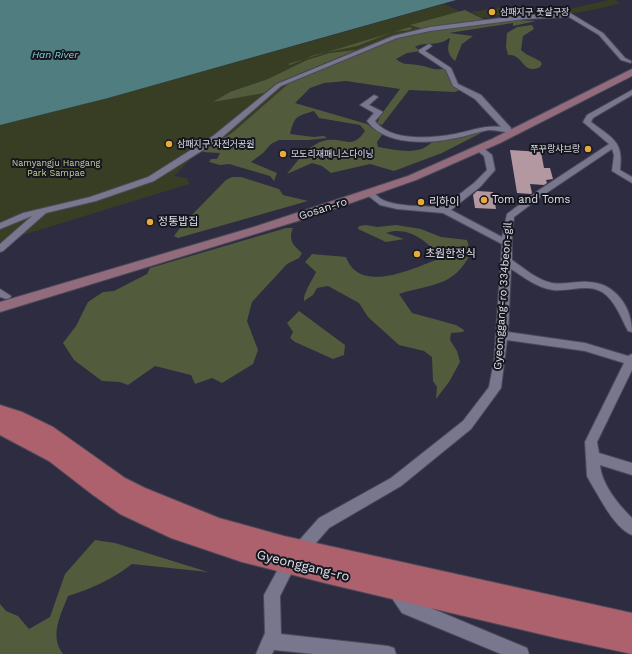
<!DOCTYPE html>
<html>
<head>
<meta charset="utf-8">
<style>
	body { margin:0 }
	canvas { display:block; background:#2d2c40 }
</style>
</head>
<body>
<canvas width="632" height="654"></canvas>
<script>
const context = document.querySelector('canvas').getContext('2d');
context.lineJoin = 'round';
function paint(path, color) {
  context.fillStyle = color;
  context.fill(path, 'evenodd');
}
function strokePath(path, color, width, dash) {
  context.strokeStyle = color;
  context.lineWidth = width;
  context.lineCap = dash ? 'butt' : 'round';
  context.setLineDash(dash || []);
  context.stroke(path);
}
function label(font, color, halo, rows, align = 'center') {
  context.font = font + ' "Work Sans","Noto Sans KR",sans-serif';
  context.lineWidth = 4;
  context.setLineDash([]);
  context.textBaseline = 'middle';
  context.strokeStyle = halo;
  context.fillStyle = color;
  for (const [text, x, y, turn = 0] of rows) {
    context.save();
    context.translate(x, y);
    context.rotate((+turn || 0) * Math.PI / 180);
    context.textAlign = isNaN(turn) ? turn : align;
    if (halo) context.strokeText(text, 0, 0);
    context.fillText(text, 0, 0);
    context.restore();
  }
}
const green = new Path2D(`
	M609 0H615L620 3C593 11 567 15 538 16Z
	M444 4 488 24 447 28 390 40 288 84 233 132 191 159 174 176 187 178 189 184 0 242V125L108 98Z
	M502 7 513 13 482 18 471 12Z`);
const forest = new Path2D(`
	M465 10 487 21 423 29 410 25Z
	M517 20 536 21 513 26V23L449 33 473 36 462 44 455 61C447 54 447 48 450 39L449 38C439 47 425 41 415 47L421 51 407 53 396 59C404 66 408 63 417 65 430 66 432 72 448 68L449 76 462 89 455 92 409 90 382 125 377 124 380 116 400 89 346 81 324 83 310 88 295 103 367 124 375 130 386 135H382L377 142 378 147C396 150 423 157 434 139L483 132 442 153 394 171 370 164 331 173 322 166 312 163 287 174C297 162 309 143 327 140 345 138 352 150 365 131L360 125 319 118 314 111C295 117 295 116 290 134L314 137 324 136 327 138 309 140H279L271 144 263 153 251 162 277 173 274 181 270 176 229 164 220 165 209 162 211 159H217L220 153 202 152 233 132 288 84 317 70 390 40 416 33Z
	M532 25 534 29 523 36 521 50 526 54 540 61 542 64 540 67C523 76 523 53 508 55L506 47 507 33 517 27Z
	M410 27 412 28 410 30 393 32 357 46 314 55 290 65 288 64Z
	M356 50 277 83 264 93 213 102 230 92 268 79 307 60 330 53Z
	M232 177H241L279 189 283 195 308 201 178 238 174 236 183 224 226 180Z
	M366 225 377 227 396 225 421 229 441 237 467 240 471 253C453 288 432 283 399 294L412 313 456 325 464 330 463 332 451 333 450 340 457 351 460 362 449 382 436 399 437 387 433 381 432 357 424 351 399 345 368 317 359 303 328 286 317 288 313 295 304 301C303 293 312 281 316 272L305 262 312 254 346 257C360 296 416 267 441 258 429 242 407 225 386 233L404 239 386 242 358 229 359 226Z
	M286 228H293C288 240 293 245 302 253L299 258 287 264 252 302 247 321 258 350 253 364 222 383 212 378 195 384 191 375 155 366 128 385 120 382 102 381 74 360 63 343 76 326 88 302 103 292 114 291 147 274 150 268Z
	M299 311 345 345 344 355 333 359 295 342 290 338 293 332 287 323Z
	M95 540 115 543 208 572 132 564C111 580 93 588 68 596 61 614 49 636 63 654H0V604L6 611 18 616 29 629 50 617 65 574Z`);
const water = new Path2D(`
	M0 0H456L108 98 0 125Z`);
const building = new Path2D(`
	M510 150 541 152 544 168H550L553 179 546 180 547 183 544 185 530 184 532 193 531 194 517 193Z
	M477 191 493 192 496 209 475 208 473 195Z`);
const street = new Path2D(`
	M570 13 603 33 625 58 631 61V63L621 60 599 35 569 17 525 19 430 31 397 38 281 86 219 140 154 181 96 201 46 213 3 251 0 252V244L32 216 0 229V223L23 213 90 197 148 177 213 136 277 84 393 36 430 27 525 15Z
	M429 44 432 46 425 51 451 68 458 84 481 95 511 128V132C504 133 496 130 489 130 478 132 467 136 456 138 429 144 385 146 367 121L374 113 360 105 374 95 378 97 369 105 383 112 375 121C391 142 432 138 455 134 470 131 485 125 501 127L475 99 453 86 446 70 419 52V50Z
	M632 90V95L593 118 591 122C612 138 624 141 620 170L632 177V183L612 171 614 155 612 149 545 194 514 217 512 234V260C524 268 537 280 552 283 564 285 576 281 589 282 615 283 632 307 632 332L628 331C621 318 615 300 602 292 587 283 569 292 553 290 537 288 524 277 511 269L508 332 585 343 628 356 632 354V370L597 442 599 453 632 463V475L600 465C602 485 618 504 632 518V535C614 528 599 496 589 480L587 476 585 442 624 363 585 351 507 340 501 388 471 429 401 486 329 528 294 568 280 596 281 634 388 646 394 648 396 654H314L274 650 272 654H256L265 633 264 595 284 558 295 545 319 518 391 478 463 421 489 387 494 361 502 244 443 213 397 209 380 205 366 194 370 191C376 193 378 198 383 200 398 207 427 206 443 207L474 183 487 170 484 156 475 149 482 147 492 155 495 170 480 187 451 210 502 237 507 214 539 190 609 144 583 122 587 115Z
	M0 289 11 296 10 298 6 299 0 297Z
	M395 583 400 586 414 601 527 648 529 654H501L402 613 387 591 390 586Z`);
const secondary = new Path2D(`
	M632 69V76L500 143 416 180 314 216 0 312V302L254 227 408 176 492 139Z`);
const primary = new Path2D(`
	M0 405 22 412 53 427 125 478 145 488 219 518 284 536 632 613V654L557 638 329 584 242 562 171 538 120 514 93 495 49 461 0 435Z`);
const markers = [
	[492,12,4,"#e8ab37"],
	[169,144,4,"#e8ab37"],
	[588,149,4,"#e8ab37"],
	[283,154,4,"#e8ab37"],
	[484,200,4,"#e8ab37"],
	[421,202,4,"#e8ab37"],
	[150,222,4,"#e8ab37"],
	[417,254,4,"#e8ab37"]
];
const farPoinames = [
	["삼패지구 풋살구장",500,12],
	["삼패지구 자전거공원",177,144],
	["쭈꾸랑샤브랑",580,149,"right"],
	["모도리재패니스다이닝",291,154]
];
const farParknames = [
	["Namyangju Hangang",56,163],
	["Park Sampae",56,173]
];
const farWaternames = [
	["Han River",55,55]
];
const poiNames = [
	["Tom and Toms",492,200],
	["리하이",429,202],
	["정통밥집",158,222],
	["초원한정식",425,254]
];
const streetNames = [
	["Gosan-ro",323,209,-18],
	["Gyeonggang-ro 334beon-gil",503,296,-86]
];
const nearStreetnames = [
	["Gyeonggang-ro",303,566,14]
];
paint(green, '#373e23');
paint(forest, '#525b3c');
paint(water, '#4f7d80');
paint(building, '#b398a1');
strokePath(street, '#4b4959', 2);
strokePath(secondary, '#4b4959', 2);
strokePath(primary, '#4b4959', 2);
paint(street, '#78778e');
paint(secondary, '#926c7d');
paint(primary, '#ad616c');
for (const [x, y, r, color] of markers) {
  const dot = new Path2D();
  dot.arc(x, y, r, 0, 2 * Math.PI);
  context.fillStyle = color;
  context.fill(dot);
  strokePath(dot, '#16161f', 1.5);
}
label('9px', '#e0e0ec', '#16161f', farPoinames, 'left');
label('9px', '#c3d49a', '#16161f', farParknames);
label('italic 10px', '#83d4da', '#16161f', farWaternames);
label('11px', '#e0e0ec', '#16161f', poiNames, 'left');
label('11px', '#e0e0ec', '#16161f', streetNames);
label('13px', '#e0e0ec', '#16161f', nearStreetnames);
</script>
</body>
</html>
